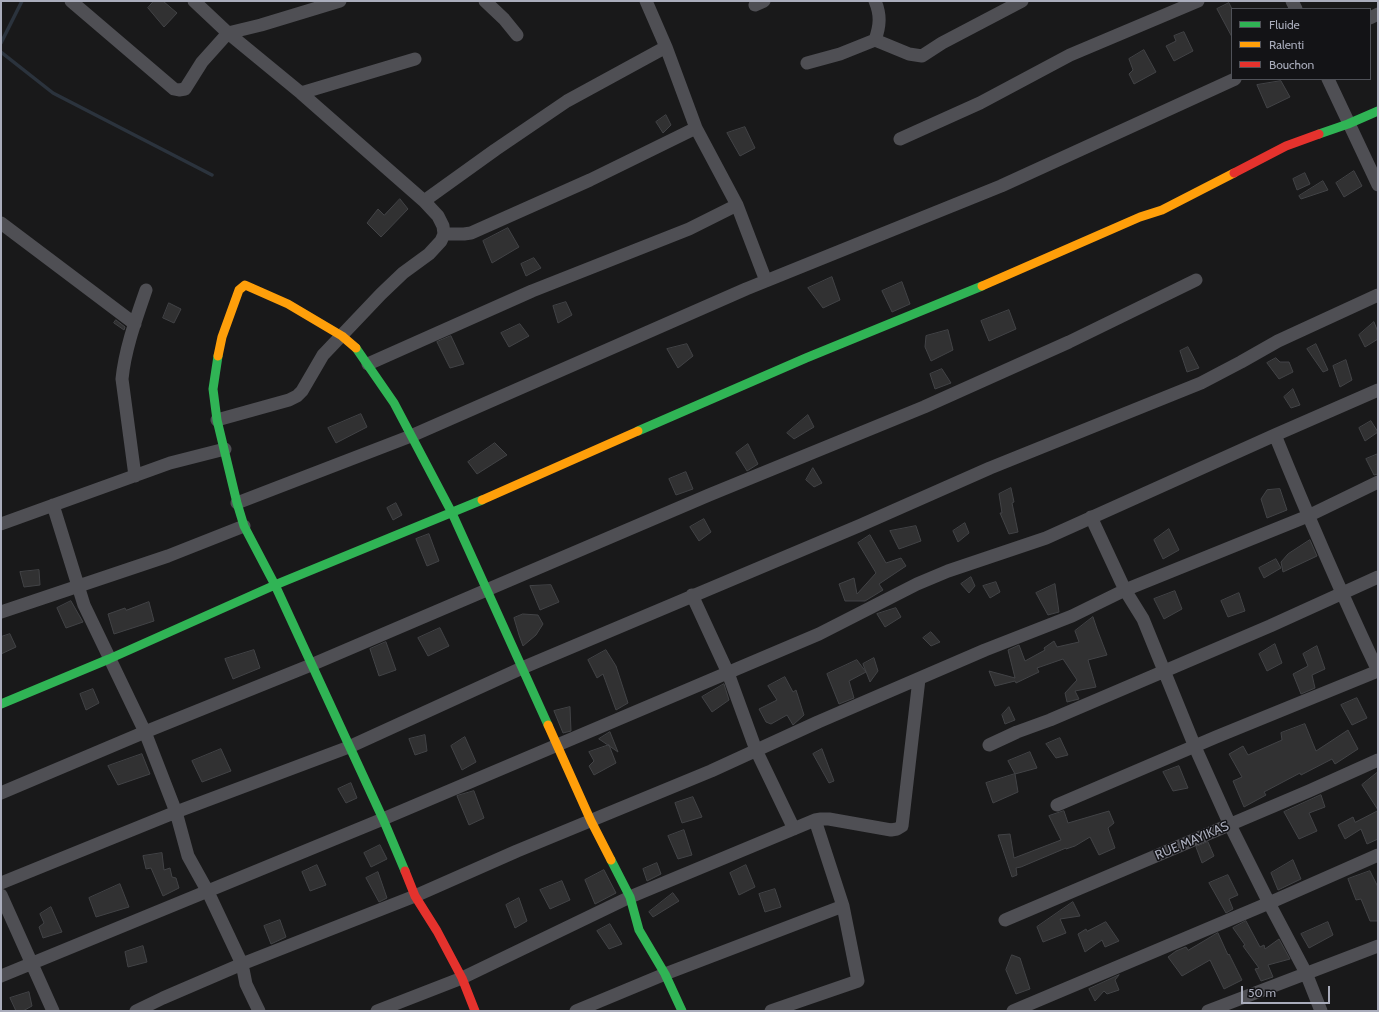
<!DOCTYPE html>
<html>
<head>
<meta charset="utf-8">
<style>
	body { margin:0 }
	#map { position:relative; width:1379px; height:1012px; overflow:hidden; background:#19191a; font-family:Cabin,sans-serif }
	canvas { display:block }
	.frame { position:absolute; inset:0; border:2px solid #aaadbc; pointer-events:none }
	.legend { position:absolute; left:1231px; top:8px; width:140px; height:72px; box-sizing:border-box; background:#131316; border:1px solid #4f5158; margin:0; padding:5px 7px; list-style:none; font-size:12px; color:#aaadbc }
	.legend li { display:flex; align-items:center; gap:8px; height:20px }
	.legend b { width:20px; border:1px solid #4f5158 }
	.scale { position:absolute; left:1241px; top:986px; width:89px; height:18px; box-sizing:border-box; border:2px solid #aaadbc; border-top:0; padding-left:5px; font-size:12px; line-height:14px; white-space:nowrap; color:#aaadbc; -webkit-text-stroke:3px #131316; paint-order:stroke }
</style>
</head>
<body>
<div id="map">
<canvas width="1379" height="1012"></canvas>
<div class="frame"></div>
<ul class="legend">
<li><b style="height:5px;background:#30b455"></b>Fluide</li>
<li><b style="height:5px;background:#ff9f0a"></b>Ralenti</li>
<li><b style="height:5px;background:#e5322d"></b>Bouchon</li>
</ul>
<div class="scale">50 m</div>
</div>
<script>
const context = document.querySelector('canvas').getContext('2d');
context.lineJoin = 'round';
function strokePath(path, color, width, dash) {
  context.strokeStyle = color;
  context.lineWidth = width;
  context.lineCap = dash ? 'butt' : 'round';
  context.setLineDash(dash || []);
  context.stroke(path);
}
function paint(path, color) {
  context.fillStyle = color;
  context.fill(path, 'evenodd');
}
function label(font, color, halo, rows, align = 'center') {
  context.font = font + ' Cabin,sans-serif';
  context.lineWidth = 3;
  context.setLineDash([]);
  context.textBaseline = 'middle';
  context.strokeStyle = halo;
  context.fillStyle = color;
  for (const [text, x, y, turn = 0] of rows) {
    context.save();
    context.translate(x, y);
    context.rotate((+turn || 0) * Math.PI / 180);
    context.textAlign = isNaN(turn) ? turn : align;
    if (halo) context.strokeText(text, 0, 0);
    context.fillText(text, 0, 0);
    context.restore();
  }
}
const stream = new Path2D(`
	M1 43 22 1
	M1 52 53 93 212 175`);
const building = new Path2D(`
	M154 1H163L177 13 164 27 148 8Z
	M1229 3 1232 9V37L1217 9Z
	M1184 32 1193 51 1174 61 1166 46 1176 41 1174 36Z
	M1144 50 1156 72 1134 84 1129 74 1133 70 1129 59Z
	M1281 81 1290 97 1267 108 1257 85Z
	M666 115 671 125 663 133 656 122Z
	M745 127 755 148 740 156 727 133Z
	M1354 171 1362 186 1344 197 1336 183Z
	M1305 173 1310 184 1297 190 1293 179Z
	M1323 181 1328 190 1301 199 1299 196Z
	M400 199 408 209 381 237 367 223 378 209 384 215Z
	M508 228 519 247 492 263 483 241Z
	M534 258 541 268 526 276 521 264Z
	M832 277 840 300 823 308 808 288Z
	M902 282 910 304 892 312 882 291Z
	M566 302 572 315 558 323 553 306Z
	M169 303 181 309 174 323 163 318Z
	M1009 310 1016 329 989 341 981 321Z
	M116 320 125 327 124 330 114 323Z
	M1374 322 1378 332V339L1365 347 1359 335Z
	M520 324 529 336 509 347 501 333Z
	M948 330 953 350 931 361 925 347 926 336Z
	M451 336 464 364 450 368 437 342Z
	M687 344 693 356 678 368 667 349Z
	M1316 344 1328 370 1323 372 1307 349Z
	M1188 347 1199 368 1187 372 1180 351Z
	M1276 358 1280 362H1289L1293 372 1279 379 1267 363Z
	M1346 360 1352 380 1340 387 1333 366Z
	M942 369 951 383 935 389 930 374Z
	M1293 389 1300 405 1291 408 1284 397Z
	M361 414 367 427 336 443 328 428Z
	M808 415 814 427 794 439 787 433Z
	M1371 421 1378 432 1365 441 1359 428Z
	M495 443 507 455 477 474 468 462Z
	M748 444 758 464 747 471 736 453Z
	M1378 454V474L1374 475 1366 459Z
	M813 468 822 483 814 487 806 480Z
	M686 472 693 489 676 495 669 479Z
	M1011 488 1014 502 1012 503 1018 532 1009 534 1000 513H1002L999 494Z
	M1280 489 1287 510 1267 518 1261 499 1267 490Z
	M396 503 402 515 393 520 387 508Z
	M704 519 711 532 699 541 690 527Z
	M965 523 969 533 958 542 953 531Z
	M916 526 921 541 899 549 890 531Z
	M1169 529 1179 550 1163 559 1154 540Z
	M429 534 439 561 427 566 416 539Z
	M870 535 886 563 901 558 906 566 879 584 883 590 865 601H845L839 584 854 578 857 594 876 573 858 543Z
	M1310 540 1317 556 1283 572 1281 562 1288 554Z
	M1276 559 1281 568 1264 578 1259 568Z
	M39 570 40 585 24 587 20 572Z
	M971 577 975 586 969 593 961 584Z
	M996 582 1000 592 990 598 983 586Z
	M1055 584 1059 612 1048 615 1036 593Z
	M551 585 559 602 540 610 530 586Z
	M1175 591 1182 609 1164 619 1154 599Z
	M1239 593 1245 611 1228 617 1221 601Z
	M71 601 83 622 66 628 57 608Z
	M149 602 154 621 114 634 108 614 125 608 126 610Z
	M896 608 901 617 885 627 877 614Z
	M523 614 538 615 543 624 536 635 523 646 519 635 514 618Z
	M1093 617 1097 629 1107 655 1088 660 1096 687 1075 691 1079 699 1067 702 1065 693 1077 680 1063 659 1037 668 1039 672 1016 683 1015 681 995 686 989 671 1015 678 1008 650 1019 645 1025 661 1045 650 1044 648 1054 641 1057 647 1079 642 1075 631Z
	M440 628 449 646 428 656 418 638Z
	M931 632 940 642 931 646 923 638Z
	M10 634 16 647 1 654V637Z
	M386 642 396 670 379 676 370 649Z
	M1275 644 1282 663 1267 671 1259 654Z
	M1317 646 1325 669 1312 675 1315 688 1301 694 1293 674 1308 666 1303 654Z
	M254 650 260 668 233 679 225 659Z
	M606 650 616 666 628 703 616 710 603 674 597 678 588 660Z
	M874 658 878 671 870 682 863 664Z
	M857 660 866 672 849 681 854 698 839 704 827 674Z
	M785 677 793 692 796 690 804 715 793 725 787 715 771 724 766 722 759 709 777 700 768 686Z
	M724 684 729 700 712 712 702 697Z
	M93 689 99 703 86 710 80 694Z
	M1357 698 1367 718 1352 725 1341 705Z
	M570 707 571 731 563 733 554 711Z
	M1009 707 1015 720 1005 724 1002 715Z
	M1305 724 1316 751 1348 730 1358 749 1335 764 1332 759 1301 775 1300 773 1264 792 1266 795 1244 807 1233 781 1242 777 1229 754 1243 746 1248 755 1282 740 1281 733Z
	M610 732 618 752 599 739Z
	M425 735 427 751 415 755 409 739Z
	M465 737 476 762 462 770 451 746Z
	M1060 738 1068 755 1056 758 1046 744Z
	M609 745 616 763 594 775 589 766 594 761 589 752Z
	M221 749 231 771 202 782 192 761Z
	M822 749 834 781 829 783 813 754Z
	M1030 752 1037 768 1015 774 1008 761Z
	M142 754 150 774 118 785 108 766Z
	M1179 766 1188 788 1173 791 1163 772Z
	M1378 772V810L1362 785Z
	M1015 774 1018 792 993 803 986 783Z
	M351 783 357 798 346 803 338 789Z
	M474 791 484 818 469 825 457 796Z
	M1321 795 1325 807 1309 813 1317 831 1299 839 1284 812Z
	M693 797 702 817 682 823 675 803Z
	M1064 811 1068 823 1109 811 1114 823 1108 828 1115 848 1099 855 1090 837 1075 846 1066 849V848L1021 867 1016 868 1017 875 1012 877 998 835 1010 834 1014 858 1061 840 1049 816Z
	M1378 811V839L1367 844 1361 829 1345 839 1338 825 1353 817 1355 822Z
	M684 830 692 855 678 859 668 836Z
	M1208 842 1214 856 1202 863 1196 847Z
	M380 845 387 859 371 867 364 853Z
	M162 853 164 870 170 868 172 877 176 878 179 888 163 896 151 868 146 869 143 856Z
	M1293 860 1301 879 1278 890 1271 873Z
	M657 863 661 874 647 881 643 869Z
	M317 865 326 885 310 891 302 872Z
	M746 865 755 887 739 895 730 873Z
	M604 870 616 893 595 904 585 880Z
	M1370 871 1378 887V921H1370L1361 899 1356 900 1348 879Z
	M378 872 387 898 379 902 366 878Z
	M1228 875 1238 895 1229 899 1233 909 1226 913 1209 883Z
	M562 881 570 900 550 909 540 890Z
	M120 884 129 907 96 917 89 898Z
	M775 889 781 907 765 912 759 894Z
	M673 893 679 901 653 917 649 912Z
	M519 898 527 921 515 928 506 905Z
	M1073 902 1080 916 1060 919 1066 933 1043 942 1037 927Z
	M51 907 62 932 43 938 39 927 44 923 40 914Z
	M280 920 286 937 271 944 264 926Z
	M1246 921 1260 947 1264 945 1265 949 1279 939 1290 959 1268 965 1273 977 1261 981 1255 969 1259 968 1243 946 1245 945 1233 928Z
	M1106 922 1119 941 1105 947 1102 940 1085 952 1078 934 1086 929 1087 931Z
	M1328 922 1333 935 1309 948 1301 934Z
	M610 924 622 944 609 949 597 931Z
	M1218 933 1228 955 1229 954 1242 980 1224 989 1210 960 1182 976 1168 957 1176 951 1186 947 1188 950Z
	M143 946 147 962 128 967 125 952Z
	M1012 955 1020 958 1030 989 1016 994 1006 970Z
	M1119 975 1115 980 1119 990 1107 994 1104 991 1095 1001 1089 989Z
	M29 992 32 1006 23 1011H16L10 998Z`);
const street = new Path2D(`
	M71 1 174 89 179 90 185 89 202 62 228 33 261 25 340 1
	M194 1 228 33 301 93 424 201 438 216 443 226 444 234 441 241 429 254 403 273 381 294 323 355 302 391 297 396 289 400 217 420
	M485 1 504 19 517 35
	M646 1 666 47 696 128 737 205 766 281
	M875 1C881 15 880 26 875 40L909 54 922 56 942 43 1022 1
	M1292 1 1296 9
	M755 5 764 1
	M1370 18 1378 14
	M807 63 840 54 875 40
	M1328 79 1378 185
	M301 93 415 59
	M900 139 980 103 1070 55 1198 1
	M424 201 495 150 567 101 666 47
	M1 223 135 324
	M444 234H464L471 233 590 180 696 128
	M368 364 532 291 689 229 737 205
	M135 476 122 379C125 349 136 319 146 290
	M237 503 411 436 746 289 1001 186 1235 79
	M53 505 84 605 145 732 176 812 188 856 208 892 242 964 246 984 259 1011
	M1091 517 1125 590 1143 619 1195 747 1230 825 1269 903 1306 973 1321 1011
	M1 524 170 463 225 449
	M692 595 728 673 756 750 794 829
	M1 612 168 556 244 526
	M989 745 1017 732 1050 720 1270 626 1378 577
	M1 793 145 732 311 665 709 495 924 407 1069 342 1196 280
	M1057 805 1216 737 1378 671C1341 593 1307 514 1275 435
	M1 883 176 812 349 747 522 668 861 525 990 468 1201 383 1241 362 1278 341 1378 295
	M1 895 53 1011
	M1005 920 1309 791 1378 760
	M1 976 383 819 819 634 917 584 948 571 1046 538 1275 435 1378 390
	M136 1011 163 998 242 964 415 896 517 851 711 771 818 722 985 650 1072 616 1125 590 1308 516 1378 482
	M377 1011 462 978 630 897 815 820 821 819H829L891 830 897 829 902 826 919 679
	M576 1011 665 974 843 906
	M771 1011 858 981 843 906 815 820
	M1013 1011 1269 903 1378 855
	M1208 1011 1378 946`);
const fast = new Path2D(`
	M1319 134 1348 124 1378 111
	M356 348 394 403 452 513 548 725
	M218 356 213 389 217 420 237 503 244 526 275 585 383 819 405 871
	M638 431 806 358 982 286
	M1 704 109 659 275 585 482 500
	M611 860 630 897 639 930 665 974 682 1011`);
const slow = new Path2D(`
	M982 286 1140 217 1162 210 1234 173
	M218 356 222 337 239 290 245 285 288 304 342 336 356 348
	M482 500 638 431
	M548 725 591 821 611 860`);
const jam = new Path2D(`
	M1234 173 1286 146 1319 134
	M405 871 415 896 437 931 462 978 475 1011`);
const streetNames = [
	["RUE MAYIKAS",1192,841,-23]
];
strokePath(stream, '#2b333d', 3.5);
paint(building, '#313132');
strokePath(building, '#424346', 1);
strokePath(street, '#4f4f54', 13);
strokePath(fast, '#30b455', 9);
strokePath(slow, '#ff9f0a', 9);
strokePath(jam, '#e5322d', 9);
label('13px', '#aaadbc', '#131316', streetNames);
</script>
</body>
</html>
